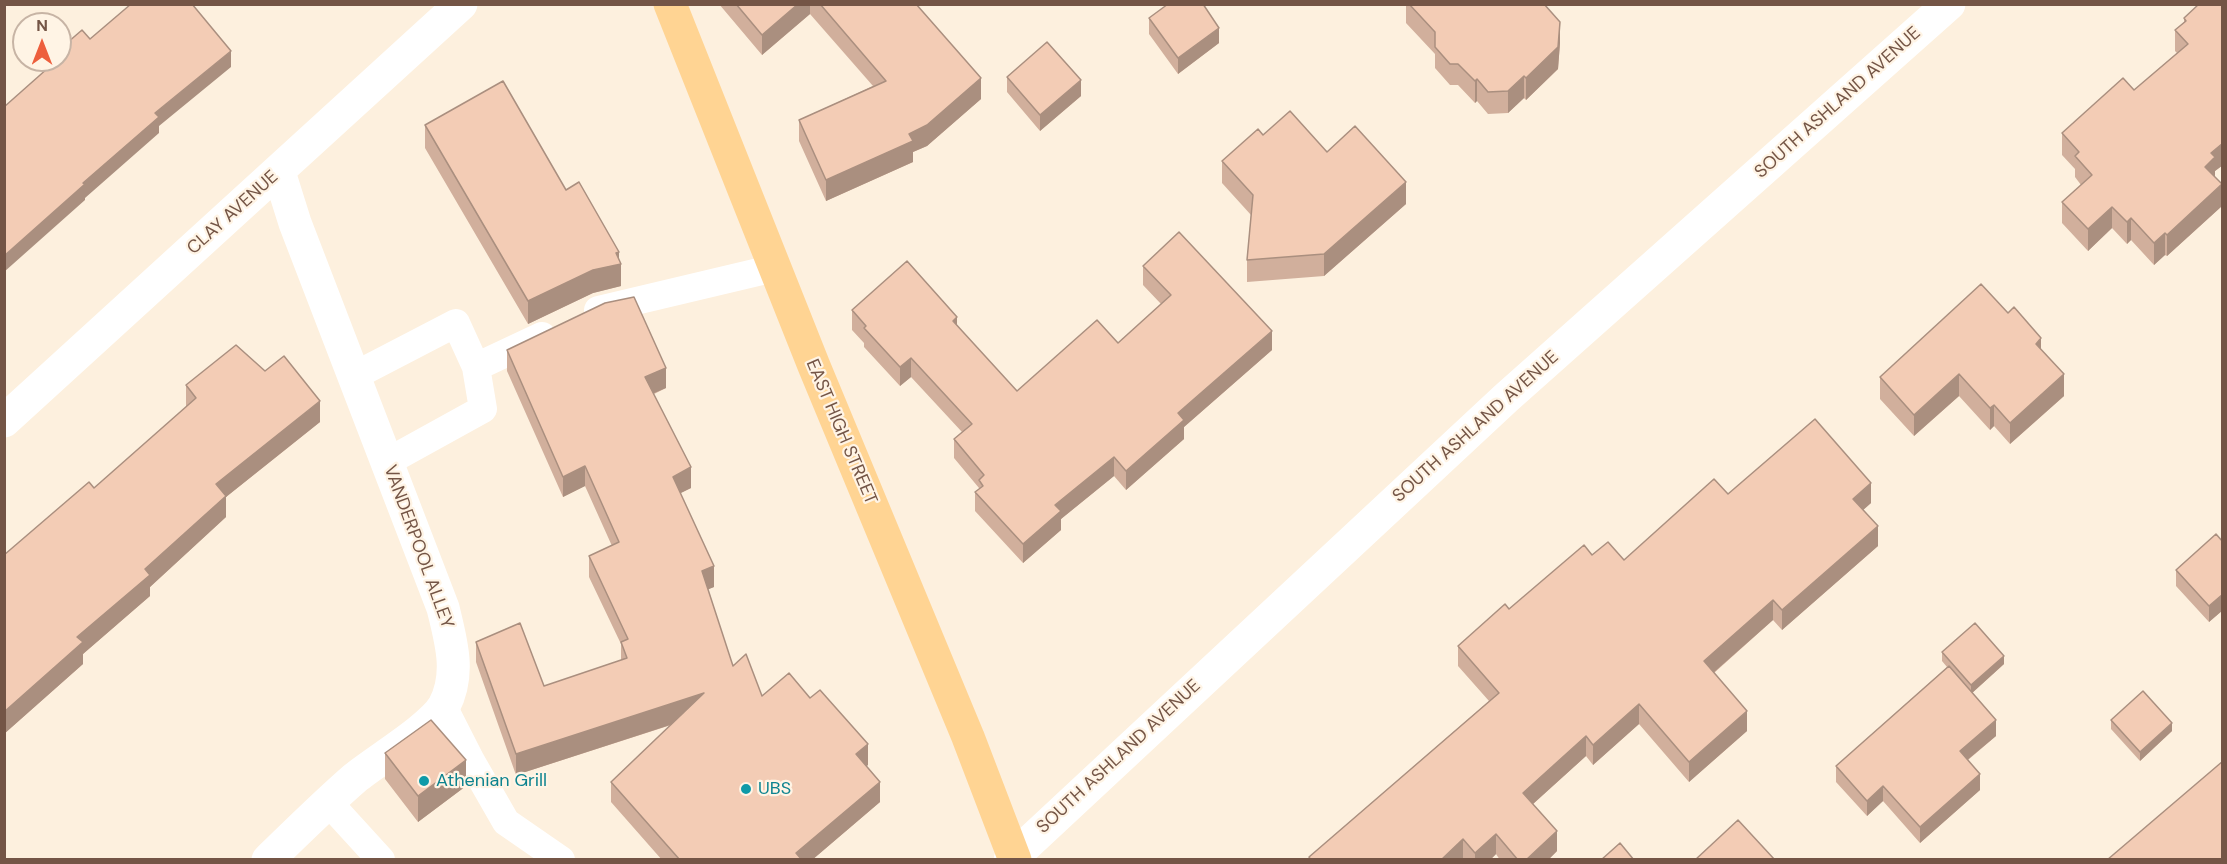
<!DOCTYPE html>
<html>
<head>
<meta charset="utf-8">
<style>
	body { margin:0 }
	#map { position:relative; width:2227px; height:864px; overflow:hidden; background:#fdf0de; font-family:"DM Sans",sans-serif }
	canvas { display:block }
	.frame { position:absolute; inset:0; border:6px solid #745546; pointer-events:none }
	.north { position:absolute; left:12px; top:12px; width:60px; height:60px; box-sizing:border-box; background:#fff4e5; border:2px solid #c7b4a5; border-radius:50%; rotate:0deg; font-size:16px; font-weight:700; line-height:24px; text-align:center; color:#745546 }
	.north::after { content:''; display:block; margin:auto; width:21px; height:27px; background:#ed5f3d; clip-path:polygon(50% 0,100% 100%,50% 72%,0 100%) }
</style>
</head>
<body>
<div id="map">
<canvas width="2227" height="864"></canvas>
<div class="frame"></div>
<div class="north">N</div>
</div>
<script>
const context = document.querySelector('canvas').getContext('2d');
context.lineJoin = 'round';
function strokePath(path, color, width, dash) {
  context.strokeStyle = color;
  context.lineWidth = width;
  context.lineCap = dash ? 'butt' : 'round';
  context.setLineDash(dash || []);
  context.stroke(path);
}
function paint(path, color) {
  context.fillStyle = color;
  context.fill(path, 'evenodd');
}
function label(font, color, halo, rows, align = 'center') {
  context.font = font + ' "DM Sans",sans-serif';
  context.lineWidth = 4.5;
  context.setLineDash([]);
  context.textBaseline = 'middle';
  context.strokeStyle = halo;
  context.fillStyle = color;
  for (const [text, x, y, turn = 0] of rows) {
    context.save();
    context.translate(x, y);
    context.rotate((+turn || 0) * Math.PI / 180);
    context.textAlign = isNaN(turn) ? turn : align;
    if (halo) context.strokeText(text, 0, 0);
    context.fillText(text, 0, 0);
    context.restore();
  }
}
const service = new Path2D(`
	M598 310 775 268
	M354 376 456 323 476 367 542 336
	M387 462 483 409 476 367
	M443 706 471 761 506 822 561 860
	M329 803 381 860`);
const minor = new Path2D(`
	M4 421 461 4
	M268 860C297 832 325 804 355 778 377 760 431 728 444 706 461 674 451 641 443 608L295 223 279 172`);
const tertiary = new Path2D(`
	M1010 860 1506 398 1949 4`);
const primary = new Path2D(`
	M670 4 814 366 968 737 1015 860`);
const wall = new Path2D(`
	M719 4H916L981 99 927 146 913 152V162L826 201 799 141V120L873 86 810 14 762 55Z
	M1406 4H1544L1560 43 1558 69 1526 100 1524 98 1508 113 1488 114 1477 101 1475 103 1458 85H1450L1435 68V54L1406 23Z
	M2223 4V165L2215 171V177L2222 206 2167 256 2165 255 2154 265 2131 240 2127 244 2112 228 2088 251 2062 223V202L2081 185 2075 177V169L2062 155V133L2134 90 2177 53 2175 51V30L2184 22V18Z
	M1149 18 1219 43 1178 74 1149 34Z
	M1007 77 1081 96 1040 131 1007 92Z
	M425 125 566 190 619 261 621 286 593 293 528 324 425 148Z
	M1263 135 1327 152 1406 204 1324 276 1247 282V260L1251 215 1222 183V161Z
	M1143 266 1272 350 1184 427V439L1126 490 1114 476 1061 519V530L1023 563 975 511V492L979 489V488L954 458V439L962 432 911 377 900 386 864 347V343L852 330V310L1017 391 1118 343 1161 304 1143 285Z
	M507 350 666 388 654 394 691 488 680 493 714 587 708 589 733 666 762 696 868 765 866 766 880 802 812 860H662L611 802V782L671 725 516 775 476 662V642L544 686 621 660V644L589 577V556L612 546 585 486 563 497 507 371Z
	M2041 350 2064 396 2010 444 1994 426 1990 430 1959 396 1914 436 1880 399V377Z
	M186 385 320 422 226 497V517L150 587V596L83 654V664L4 734 94 488 186 407Z
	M1728 494 1871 503 1863 510 1878 546 1782 630 1773 620 1714 673 1747 731 1689 782 1639 724 1593 765 1586 756 1533 804 1557 851 1548 860H1500L1496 854 1490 860H1309V857L1489 701 1458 666V646L1509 609 1592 555 1624 560Z
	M2223 542V610L2209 622 2176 586V570Z
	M1942 652 2004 664 1972 693 1996 736 1968 760 1980 790 1920 843 1883 801 1867 816 1836 782V766L1947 667 1942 661Z
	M2111 720 2172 731 2140 761 2111 729Z
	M385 753 466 786 418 822 385 779Z`);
const shadedWall = new Path2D(`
	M798 4H810V14L762 55V35Z
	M1560 22V43L1558 69 1526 100V78Z
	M1219 28V43L1178 74V58Z
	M231 51V67L159 126V133L85 198V200L4 272V256L155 113Z
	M1524 76V98L1508 113V91Z
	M981 78V99L927 146 913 152V162L826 201V180L909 134Z
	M1477 79V101L1475 103V81Z
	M1081 80V96L1040 131V115Z
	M2223 143V165L2215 171V179L2205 167 2211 153Z
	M1406 182V204L1324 276V254Z
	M2222 184V206L2167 256V235Z
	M2112 207V228L2088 251V229Z
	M2131 218V240L2127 244V222Z
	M2165 233V255L2154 265V243Z
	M619 252V264H621V286L593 293 528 324V301Z
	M957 317V336L953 321Z
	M1272 331V350L1184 427V439L1126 490V471L1178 413Z
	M2041 338V360L2036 344Z
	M911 358V377L900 386V367Z
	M666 368V388L645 397V377Z
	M1959 374V396L1914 436V415Z
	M2064 374V396L2010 444V423Z
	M320 401V422L226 497V517L150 587V596L83 654V664L4 734V712L77 637 216 484Z
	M1994 405V426L1990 430V408Z
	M1114 457V476L1061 519V530L1023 563V544L1055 505Z
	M585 466V486L563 497V477Z
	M691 467V488L673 497V477Z
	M1871 483V503L1853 519V499Z
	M1878 526V546L1782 630V610Z
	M714 566V587L702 592V571Z
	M2223 594V610L2209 622V606Z
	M1773 600V620L1704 681V661Z
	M2004 656V664L1971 694V685Z
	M704 693V714L516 775V754Z
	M1639 704V724L1593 765V745Z
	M1747 711V731L1689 782V762Z
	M1996 720V736L1960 766V751Z
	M2172 723V731L2140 761V752Z
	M1586 736V756L1523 813V793Z
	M868 744V765L856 775V754Z
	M466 760V786L418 822V796Z
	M1980 774V790L1920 843V827Z
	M880 782V802L812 860H796V853Z
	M1883 786V801L1867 816V801Z
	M1557 831V851L1548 860H1526Z
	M1496 834V854L1490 860H1475V853Z
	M1463 839V859L1441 860Z`);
const building = new Path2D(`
	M131 4H192L231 51 155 113 159 117 83 183 85 184 4 256V107L57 60H60V49L82 30 90 39Z
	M736 4H798L762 35Z
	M820 4H916L981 78 927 125 909 134 913 141 826 180 799 120 886 81Z
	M1168 4H1203L1219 28 1178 58 1149 18Z
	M1409 4H1544L1560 22 1558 47 1526 78 1524 76 1508 91 1488 92 1477 79 1475 81 1458 64H1450L1435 47V32Z
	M2199 4H2223V143L2211 153 2215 157 2205 167 2222 184 2167 235 2165 233 2154 243 2131 218 2127 222 2112 207 2088 229 2062 202 2092 175 2075 156 2079 152 2062 133 2123 78 2134 90 2188 44 2175 30 2186 21 2184 18Z
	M1047 42 1081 80 1040 115 1007 77Z
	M503 81 566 190 579 182 619 252 616 253 621 264 593 270 528 301 425 125Z
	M1290 111 1327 152 1355 126 1406 182 1324 254 1247 260 1253 195 1222 161 1258 129 1263 135Z
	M1179 232 1272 331 1178 413 1184 420 1126 471 1114 457 1055 505 1061 511 1023 544 975 492 983 486 979 480 984 475 954 439 972 424 911 358 900 367 864 328 866 326 852 310 907 261 957 317 953 321 1017 391 1097 320 1118 343 1171 295 1143 266Z
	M1981 284 2008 313 2014 307 2041 338 2036 344 2064 374 2010 423 1994 405 1990 408 1959 374 1914 415 1880 377Z
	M634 297 666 368 645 377 691 467 673 477 714 566 702 571 733 666 746 654 762 696 789 673 810 698 820 690 868 744 856 754 880 782 796 853 802 860H680L611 782 704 693 516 754 476 642 520 623 544 686 627 658 621 642 628 639 589 556 619 542 585 466 563 477 507 350 605 303Z
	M236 345 265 371 284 356 320 401 216 484 226 496 145 569 150 575 77 637 83 642 4 712V555L89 482 94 488 196 398 186 385Z
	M1815 419 1871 483 1853 499 1878 526 1782 610 1773 600 1704 661 1747 711 1689 762 1639 704 1593 745 1586 736 1523 793 1557 831 1526 860H1518L1496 834 1475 853 1463 839 1441 860H1311L1309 857 1499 693 1458 646 1505 604 1509 609 1584 545 1592 555 1608 542 1624 560 1714 479 1728 494Z
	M2216 534 2223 542V594L2209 606 2176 570Z
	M1975 623 2004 656 1971 685 1942 652Z
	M1949 666 1996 720 1960 751 1980 774 1920 827 1883 786 1867 801 1836 766Z
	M2143 691 2172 723 2140 752 2111 720Z
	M431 720 466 760 418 796 385 753Z
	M2223 761V860H2107Z
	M1738 820 1775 860H1695Z
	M1620 843 1634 860H1601Z`);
const markers = [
	[424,781,6,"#0f9aa8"],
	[746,789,6,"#0f9aa8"]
];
const streetNames = [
	["SOUTH ASHLAND AVENUE",1838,103,-42],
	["CLAY AVENUE",233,213,-42],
	["SOUTH ASHLAND AVENUE",1476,427,-42],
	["EAST HIGH STREET",841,432,67],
	["VANDERPOOL ALLEY",418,547,70],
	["SOUTH ASHLAND AVENUE",1119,757,-43]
];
const cultureNames = [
	["Athenian Grill",436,781],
	["UBS",758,789]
];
strokePath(service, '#fff', 28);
strokePath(minor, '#fff', 33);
strokePath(tertiary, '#fff', 33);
strokePath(primary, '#ffd493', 33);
paint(wall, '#d1af9c');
paint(shadedWall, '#aa8f7f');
paint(building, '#f3ccb5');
strokePath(building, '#aa8f7f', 1.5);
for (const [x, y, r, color] of markers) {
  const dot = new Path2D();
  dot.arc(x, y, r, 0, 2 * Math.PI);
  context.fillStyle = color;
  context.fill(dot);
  strokePath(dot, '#fff4e5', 2);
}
label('18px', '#745546', '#fff4e5', streetNames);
label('18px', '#0d838f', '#fff4e5', cultureNames, 'left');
</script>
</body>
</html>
